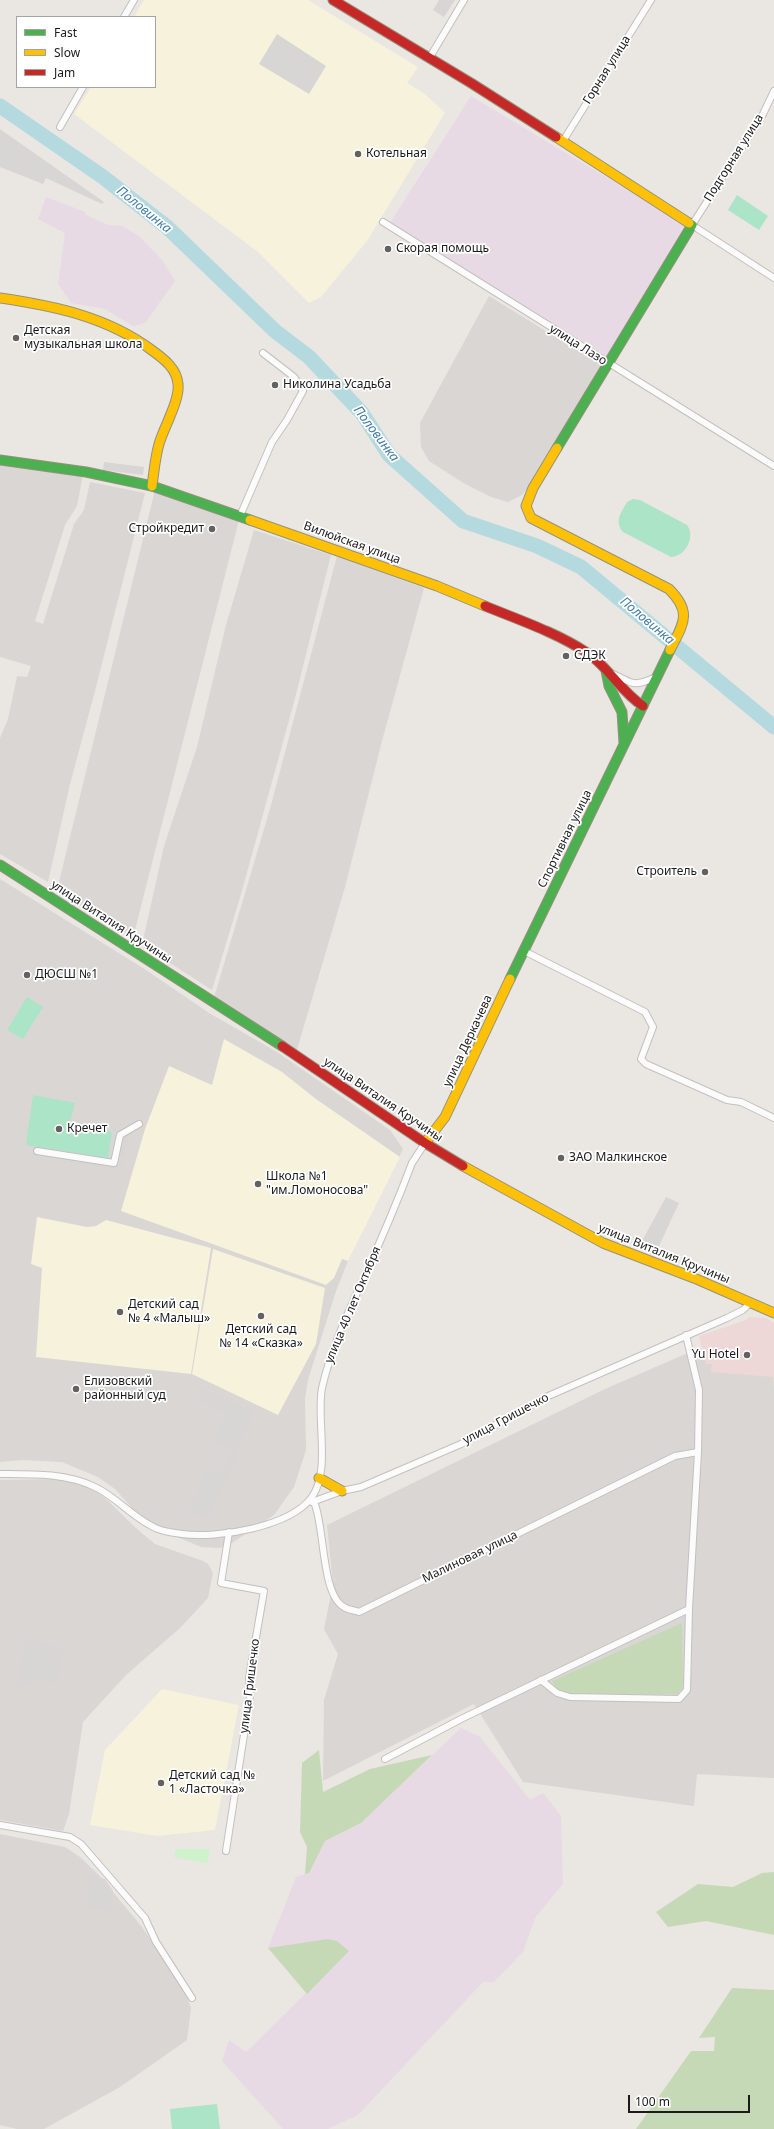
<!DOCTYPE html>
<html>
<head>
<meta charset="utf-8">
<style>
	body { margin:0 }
	#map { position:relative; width:774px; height:2129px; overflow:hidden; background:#eae6e2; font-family:"Noto Sans",sans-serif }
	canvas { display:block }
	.legend { position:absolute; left:16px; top:16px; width:140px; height:72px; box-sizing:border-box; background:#fff; border:1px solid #a4a4a4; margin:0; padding:5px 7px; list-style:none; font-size:12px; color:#1b1b1b }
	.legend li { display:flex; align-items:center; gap:8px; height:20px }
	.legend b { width:20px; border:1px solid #a4a4a4 }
	.scale { position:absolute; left:628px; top:2095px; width:122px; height:18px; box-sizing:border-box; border:2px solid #1b1b1b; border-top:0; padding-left:5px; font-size:12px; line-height:14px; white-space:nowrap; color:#1b1b1b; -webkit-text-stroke:3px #fff; paint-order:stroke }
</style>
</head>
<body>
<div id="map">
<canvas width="774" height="2129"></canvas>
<ul class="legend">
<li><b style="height:5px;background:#4caf50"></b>Fast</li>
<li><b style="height:5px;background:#ffc107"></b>Slow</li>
<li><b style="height:5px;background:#c62828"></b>Jam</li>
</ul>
<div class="scale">100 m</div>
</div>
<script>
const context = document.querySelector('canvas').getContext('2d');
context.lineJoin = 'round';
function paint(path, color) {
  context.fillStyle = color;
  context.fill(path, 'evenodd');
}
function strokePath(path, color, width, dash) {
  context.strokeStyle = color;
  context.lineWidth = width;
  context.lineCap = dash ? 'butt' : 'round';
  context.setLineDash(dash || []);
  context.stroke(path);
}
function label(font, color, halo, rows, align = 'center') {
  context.font = font + ' "Noto Sans",sans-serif';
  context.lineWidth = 3.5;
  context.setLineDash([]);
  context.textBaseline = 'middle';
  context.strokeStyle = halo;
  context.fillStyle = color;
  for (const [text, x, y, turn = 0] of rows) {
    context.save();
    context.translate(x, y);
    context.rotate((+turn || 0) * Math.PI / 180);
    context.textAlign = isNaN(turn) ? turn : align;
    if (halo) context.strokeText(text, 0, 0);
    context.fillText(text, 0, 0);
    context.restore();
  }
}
const residential = new Path2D(`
	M489 296 601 365 530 485 522 495 508 502 491 497 465 484 429 461 421 447 420 423Z
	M0 460 83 474 77 506 65 525 35 621 43 624 74 524 84 510 90 482 145 493 95 691 70 784 48 882 0 854V738L8 719 17 676 27 677 31 666 0 657Z
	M156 486 240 516 133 938 57 890Z
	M254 530 331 555 294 702 241 894 212 990 142 945 164 846 197 747 226 625Z
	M337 556 424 588 382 741 345 887 296 1053 213 1001 270 809Z
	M0 879 146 970 209 1013 277 1052 390 1130 403 1149 348 1261 336 1291 308 1380 305 1399 306 1450 294 1487 274 1515 229 1545 219 1548 201 1547 163 1531 140 1517 115 1489 98 1477 62 1462 22 1460 0 1462Z
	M697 1349 774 1369V1778L697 1774 694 1806 523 1782 474 1704 323 1781 324 1700 338 1654 324 1629 333 1584 327 1525 605 1389Z
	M56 1479 87 1486 105 1498 137 1529 155 1544 203 1561 208 1564 213 1573 208 1598 180 1628 126 1675 83 1722 69 1814 63 1831 0 1820V1480Z
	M0 1834 65 1847 80 1857 98 1874 142 1927 184 1990 191 2008 187 2040 120 2087 44 2129H17L0 2125Z`);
const commercial = new Path2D(`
	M749 1317 766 1318 774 1323V1393L773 1377 711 1372 712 1364H706L699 1336 746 1320Z`);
const industrial = new Path2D(`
	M471 96 686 225 608 357 390 223Z
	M46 197 85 212 86 215 108 225 122 226 139 236 163 261 175 281 145 323 133 326 105 309 71 303 58 284 65 233 38 219Z
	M461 1728 480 1737 530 1800 543 1793 561 1816 563 1884 535 1918 523 1952 494 1982H483L358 2115 328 2129H283L222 2061 229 2040 246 2052 349 1951 268 1948 296 1877 309 1873 325 1841 361 1823Z`);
const education = new Path2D(`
	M144 0H308L418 67 407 83 425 94 445 113 367 241 321 297 309 303 258 252 74 114 91 87H155V17H134Z
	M224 1039 282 1072 316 1099 400 1157 348 1261 342 1259 334 1278 326 1285 121 1211 145 1129 169 1066 212 1085Z
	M37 1217 87 1227 96 1226 106 1220 211 1248 191 1374 36 1357 42 1268 31 1264Z
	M213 1249 325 1288 316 1344 278 1415 192 1374Z
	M162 1689 239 1705 215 1830 157 1836 90 1825 105 1750Z`);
const religious = new Path2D(`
	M439 0H455L444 17 433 10Z
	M277 34 326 66 309 94 259 64Z
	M0 129 104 202 102 204 46 178 43 184 0 167Z
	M104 462 144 467 143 475 103 470Z
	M114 1128 131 1131 120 1169 69 1163 70 1154 109 1160Z
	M666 1197 679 1203 658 1248 642 1241Z
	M202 1389 254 1411 235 1450 214 1443 227 1414 198 1400Z
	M232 1451 238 1453 207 1519 190 1510 207 1469 221 1474Z
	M26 1639 65 1648 56 1683 39 1680 16 1688Z
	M90 1875 105 1879 113 1891 110 1912 86 1908Z`);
const forest = new Path2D(`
	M682 1623 683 1687 677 1694H573L557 1690 552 1681Z
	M319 1750 323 1792 370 1769 432 1755 361 1823 325 1841 309 1873 305 1874 307 1847 300 1832 302 1763Z
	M774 1872V1935L706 1921 668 1927 656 1912 698 1884 733 1887 762 1873Z
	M328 1939 337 1941 349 1951 307 1994 268 1948Z
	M732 1988 774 1990V2129H636L691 2051H714L715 2037 699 2038Z`);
const park = new Path2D(`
	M176 1849H210L207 1863 174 1857Z`);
const pitch = new Path2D(`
	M737 195 768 216 759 230 728 210Z
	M633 499 640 500 687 525C696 537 685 557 671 557L623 532C614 521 621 513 627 502Z
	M27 997 43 1007 23 1039 7 1030Z
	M33 1095 75 1103 69 1126 112 1132 108 1158 26 1145Z
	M217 2104 220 2129H172L170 2109Z`);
const river = new Path2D(`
	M0 106 103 177 167 227 275 331 309 357 362 413 389 455 463 521 537 546 581 567 774 727`);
const street = new Path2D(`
	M124 17 134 0
	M430 57 464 0
	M774 91 763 114 692 225 774 278
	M60 127 83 87
	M563 141 651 0
	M383 222 774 466
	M240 516 272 442 287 420 303 391 294 377 263 353
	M608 672C632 680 628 690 656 677
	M524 951 645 1012 653 1027 641 1059 646 1064 727 1100 741 1102 774 1118
	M37 1151 114 1163 120 1135 139 1124
	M0 1474C32 1474 66 1473 95 1487 118 1498 135 1520 158 1529 165 1532 175 1533 182 1534 217 1539 290 1527 312 1497 331 1470 316 1419 322 1388 331 1348 349 1311 365 1275 382 1238 398 1200 412 1163L425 1143
	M312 1502 342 1491 361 1487 461 1444 546 1397 727 1318 743 1310 751 1302
	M314 1502C325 1526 321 1595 344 1607 348 1610 354 1610 359 1612L675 1456 698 1452
	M541 1680 557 1693 570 1697 679 1699 687 1690 689 1609
	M385 1759 461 1719 689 1609 698 1452 699 1390 686 1335
	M0 1825 70 1837 81 1844 145 1918 156 1942 192 1998
	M226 1851 250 1696 249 1678 264 1591 221 1583 229 1532`);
const fast = new Path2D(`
	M557 448 692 225 689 223
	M0 460 86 472 152 486 250 520
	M606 671 609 686 622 712 624 743
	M0 865 282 1046
	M510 979 670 650`);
const slow = new Path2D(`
	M556 137 689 223
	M0 298C55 306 108 317 153 351 164 359 177 369 178 384 180 400 164 427 159 444 155 458 154 472 152 486
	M557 448 533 488 526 506 531 518 669 589C693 613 683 624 670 650
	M250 520 437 586 485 606
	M425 1143 445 1117 510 979
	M463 1166 603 1243 694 1278 774 1313
	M319 1478 342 1491`);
const jam = new Path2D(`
	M333 0 471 83 556 137
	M485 606C519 620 555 632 586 652 608 666 620 691 643 706
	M282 1046 425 1143 463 1166`);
const markers = [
	[358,154,4,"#636261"],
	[388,249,4,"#636261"],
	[16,338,4,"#636261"],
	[275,385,4,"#636261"],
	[212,529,4,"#636261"],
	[566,656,4,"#636261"],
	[705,872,4,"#636261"],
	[27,975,4,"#636261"],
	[59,1129,4,"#636261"],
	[561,1158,4,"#636261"],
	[258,1184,4,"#636261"],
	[120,1312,4,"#636261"],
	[261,1316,4,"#636261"],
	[747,1355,4,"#636261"],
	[76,1389,4,"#636261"],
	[161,1783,4,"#636261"]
];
const streetNames = [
	["Горная улица",607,70,-58],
	["Подгорная улица",734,158,-58],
	["улица Лазо",578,345,32],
	["Вилюйская улица",352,543,20],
	["Спортивная улица",565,839,-64],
	["улица Виталия Кручины",111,922,33],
	["улица Деркачева",468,1041,-65],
	["улица Виталия Кручины",383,1100,34],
	["улица Виталия Кручины",664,1254,22],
	["улица 40 лет Октября",353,1305,-67],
	["улица Гришечко",506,1419,-28],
	["Малиновая улица",470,1557,-26],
	["улица Гришечко",250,1686,-83]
];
const poiNames = [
	["Котельная",366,154],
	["Скорая помощь",396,249],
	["Детская",24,331],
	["музыкальная школа",24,345],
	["Николина Усадьба",283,385],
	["Стройкредит",204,529,"right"],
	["СДЭК",574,656],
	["Строитель",697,872,"right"],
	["ДЮСШ №1",35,975],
	["Кречет",67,1129],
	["ЗАО Малкинское",569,1158],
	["Школа №1",266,1177],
	["\"им.Ломоносова\"",266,1191],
	["Детский сад",128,1305],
	["№ 4 «Малыш»",128,1319],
	["Детский сад",261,1330,"center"],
	["№ 14 «Сказка»",261,1344,"center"],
	["Yu Hotel",739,1355,"right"],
	["Елизовский",84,1382],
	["районный суд",84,1396],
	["Детский сад №",169,1776],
	["1 «Ласточка»",169,1790]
];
const waterNames = [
	["Половинка",144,210,39],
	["Половинка",376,434,53],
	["Половинка",647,621,40]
];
paint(residential, '#d9d6d4');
paint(commercial, '#edd8d7');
paint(industrial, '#e8dae4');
paint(education, '#f6f2dc');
paint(religious, '#d8d6d4');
paint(forest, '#c6d9b6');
paint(park, '#cef2cb');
paint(pitch, '#abe4c6');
strokePath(river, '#b4dadf', 15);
strokePath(street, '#c2c1bf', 8);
strokePath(fast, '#94927b', 11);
strokePath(slow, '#94927b', 11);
strokePath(jam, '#94927b', 11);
strokePath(street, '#fcfbfb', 6);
strokePath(fast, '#4caf50', 9);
strokePath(slow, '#ffc107', 9);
strokePath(jam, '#c62828', 9);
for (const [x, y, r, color] of markers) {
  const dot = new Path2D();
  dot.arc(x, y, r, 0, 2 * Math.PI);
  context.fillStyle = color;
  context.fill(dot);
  strokePath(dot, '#fff', 1.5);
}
label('12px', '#1b1b1b', '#fff', streetNames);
label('12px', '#1b1b1b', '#fff', poiNames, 'left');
label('italic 13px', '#417ca6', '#fff', waterNames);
</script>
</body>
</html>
